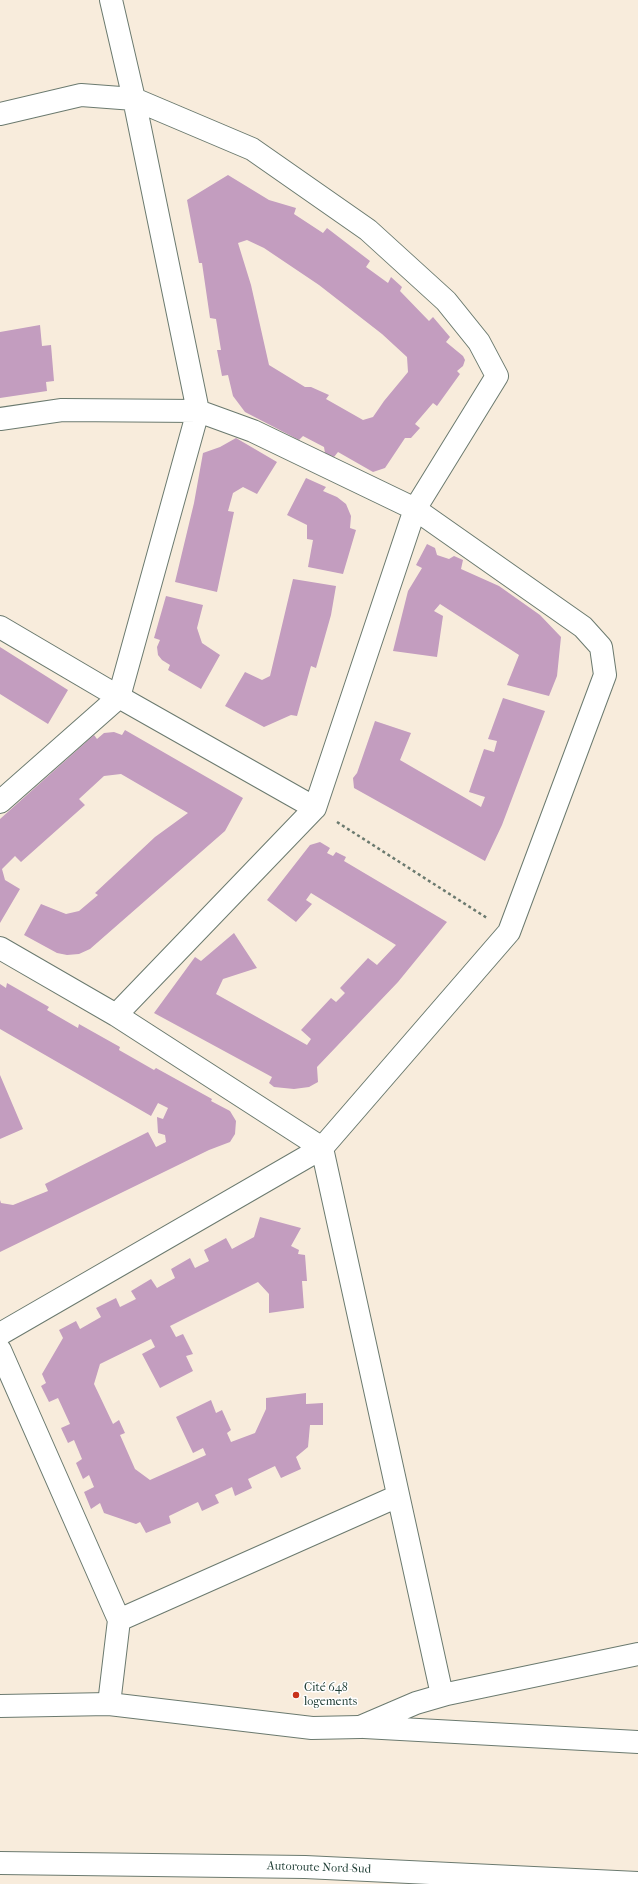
<!DOCTYPE html>
<html>
<head>
<meta charset="utf-8">
<style>
	body { margin:0 }
	canvas { display:block; background:#f8ecdc }
</style>
</head>
<body>
<canvas width="638" height="1884"></canvas>
<script>
const context = document.querySelector('canvas').getContext('2d');
context.lineJoin = 'round';
function paint(path, color) {
  context.fillStyle = color;
  context.fill(path, 'evenodd');
}
function strokePath(path, color, width, dash) {
  context.strokeStyle = color;
  context.lineWidth = width;
  context.lineCap = dash ? 'butt' : 'round';
  context.setLineDash(dash || []);
  context.stroke(path);
}
function label(font, color, halo, rows, align = 'center') {
  context.font = font + ' "IM FELL French Canon",serif';
  context.lineWidth = 3;
  context.setLineDash([]);
  context.textBaseline = 'middle';
  context.strokeStyle = halo;
  context.fillStyle = color;
  for (const [text, x, y, turn = 0] of rows) {
    context.save();
    context.translate(x, y);
    context.rotate((+turn || 0) * Math.PI / 180);
    context.textAlign = isNaN(turn) ? turn : align;
    if (halo) context.strokeText(text, 0, 0);
    context.fillText(text, 0, 0);
    context.restore();
  }
}
const building = new Path2D(`
	M228 175 269 200 296 208 294 214 323 233 327 228 370 261 366 267 388 283 391 277 402 287 400 291 429 321 433 317 450 337 446 342 463 356 465 360 463 366 457 371 460 374 437 406 433 403 415 424 420 428 411 438H405L385 468 373 472 338 452 334 457 325 453 324 447 303 436 299 440 245 412 233 396 228 375 222 376 217 350H221L216 319 210 318 202 263H199L187 200ZM247 240 264 248 319 285 382 334 407 357 408 372 384 401 373 417 363 420 326 399 329 395 311 387H305L269 365 251 285 238 243Z
	M40 325 42 346 51 345 54 381 46 382 47 391 0 398V332Z
	M236 438 277 462 257 494 243 487 233 493 228 511 234 512 217 592 175 582 194 503 203 453 220 447Z
	M306 478 326 487 323 491 337 497 346 504 351 516 350 528 356 530 343 574 308 567 313 540 307 539V525L287 515Z
	M427 544 435 548 437 555 449 559 454 556 463 560 461 569 499 586 540 615 561 637 557 676 549 696 507 685 519 655 440 604 434 611 443 616 437 657 393 651 408 591 422 568 416 565Z
	M293 579 336 586 331 615 316 668 311 666 297 716 291 715 264 727 225 706 245 672 262 680 270 676Z
	M166 596 203 605 197 628 202 643 220 655 201 689 168 670 170 665 162 660 158 655 157 647 160 640 154 638Z
	M0 647 68 690 48 724 0 694Z
	M503 698 545 711 502 825 485 861 354 788 353 778 357 773 375 721 411 733 400 760 481 807 485 797 469 792 484 749 494 752 497 741 488 739Z
	M125 730 243 798 225 831 90 949 79 954 67 955 57 953 24 935 41 904 66 914 79 911 98 895 95 893 155 837 188 813 121 774 104 776 79 799 85 805 21 862 15 856 2 869 5 880 20 889 0 923V819L94 735 97 739 104 733 114 732 122 735Z
	M320 842 330 848 327 853 333 856 336 852 346 857 344 861 447 922 398 982 317 1067 318 1082 309 1087 294 1089 274 1087 269 1083 272 1077 154 1013 195 957 201 961 234 933 257 968 223 979 216 994 307 1045 311 1039 301 1030 331 998 336 1002 345 993 340 988 368 958 377 965 396 945 311 893 306 900 312 904 296 922 267 900 310 845Z
	M7 983 49 1007 47 1010 78 1028 79 1024 120 1047 119 1050 154 1070 156 1068 212 1099 211 1101 230 1111 236 1121 235 1134 230 1142 209 1150 0 1252V1200L1 1203 13 1205 48 1191 45 1184 148 1132 156 1147 166 1142 165 1135 158 1133 157 1117 163 1119 168 1108 158 1103 151 1116 0 1029V984L6 988Z
	M0 1075 23 1129 0 1139Z
	M260 1217 301 1228 291 1246 299 1250 298 1254 305 1255 307 1281H302L304 1308 269 1313V1294L258 1282 170 1326 176 1337 183 1334 193 1354 186 1356 193 1371 160 1388 142 1354 155 1347 151 1339 100 1364 94 1384 113 1424 119 1420 125 1433 120 1435 135 1469 150 1480 206 1455 203 1448 193 1453 176 1417 211 1400 216 1413 222 1410 231 1430 227 1433 231 1442 255 1433 266 1409V1398L306 1393V1404L323 1403V1425H310L308 1447 296 1457 301 1469 281 1478 275 1466 248 1479 252 1488 235 1496 232 1487 215 1495 219 1503 202 1511 198 1502 169 1516 171 1523 146 1533 140 1522 136 1524 104 1513 100 1503 91 1509 84 1492 94 1487 89 1475 83 1479 76 1463 82 1459 74 1440 68 1443 61 1428 70 1424 58 1398 49 1402 41 1386 46 1383 42 1374 63 1338 59 1330 76 1321 80 1329 101 1317 96 1308 116 1298 120 1307 136 1299 131 1291 151 1279 157 1288 175 1278 171 1269 190 1258 195 1268 209 1261 204 1250 226 1238 232 1249 254 1237Z`);
const path = new Path2D(`
	M337 822 487 918`);
const street = new Path2D(`
	M0 114 81 95 134 99 252 149 368 230 446 301 479 342 497 376 415 509 583 627 601 647 605 675 509 932 322 1148 116 1015
	M0 419 62 410 198 411 253 431 415 509 315 808 116 1015 0 948
	M0 627 119 697 198 411 134 99 111 0
	M0 802 119 697 315 808
	M0 1334 322 1148 442 1695
	M0 1350 119 1620 109 1704
	M119 1620 398 1496
	M360 1727 416 1703 447 1694 638 1654
	M364 1727 638 1742`);
const secondary = new Path2D(`
	M0 1706 109 1704 312 1728 360 1727`);
const highway = new Path2D(`
	M0 1863 305 1867 638 1883`);
const markers = [
	[296,1695,4,"#c8321e"]
];
const poiNames = [
	["Cité 648",304,1688],
	["logements",304,1702]
];
const streetNames = [
	["Autoroute Nord-Sud",319,1868,2]
];
paint(building, '#c39dbf');
strokePath(street, '#6b7a6f', 24);
strokePath(secondary, '#6b7a6f', 24);
strokePath(highway, '#6b7a6f', 24);
strokePath(path, '#6b7a6f', 2.5, [3, 3]);
strokePath(street, '#fff', 22);
strokePath(secondary, '#fff', 22);
strokePath(highway, '#fff', 22);
for (const [x, y, r, color] of markers) {
  const dot = new Path2D();
  dot.arc(x, y, r, 0, 2 * Math.PI);
  context.fillStyle = color;
  context.fill(dot);
  strokePath(dot, '#fff', 1.5);
}
label('12px', '#1f3d34', '#fff', poiNames, 'left');
label('12px', '#1f3d34', '#fff', streetNames);
</script>
</body>
</html>
